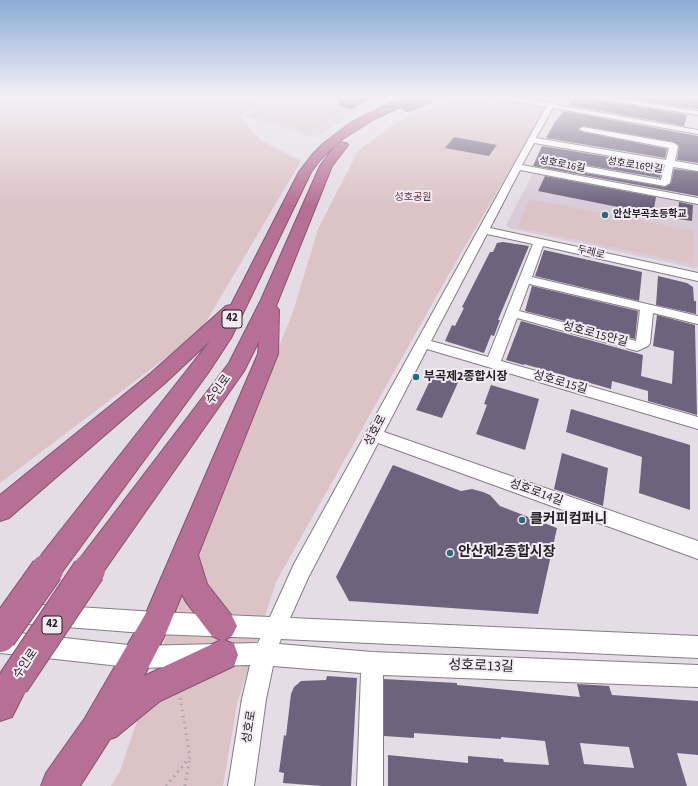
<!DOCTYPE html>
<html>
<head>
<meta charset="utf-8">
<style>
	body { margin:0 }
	canvas { display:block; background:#e5dde6 }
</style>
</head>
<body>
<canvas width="698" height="786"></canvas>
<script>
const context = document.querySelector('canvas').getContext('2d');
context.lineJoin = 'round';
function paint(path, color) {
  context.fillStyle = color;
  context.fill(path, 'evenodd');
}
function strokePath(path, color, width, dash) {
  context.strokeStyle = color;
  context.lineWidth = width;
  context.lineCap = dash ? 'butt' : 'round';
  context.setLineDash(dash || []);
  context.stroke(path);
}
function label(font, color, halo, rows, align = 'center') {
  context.font = font + ' "Source Sans 3","Noto Sans KR",sans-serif';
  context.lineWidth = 4;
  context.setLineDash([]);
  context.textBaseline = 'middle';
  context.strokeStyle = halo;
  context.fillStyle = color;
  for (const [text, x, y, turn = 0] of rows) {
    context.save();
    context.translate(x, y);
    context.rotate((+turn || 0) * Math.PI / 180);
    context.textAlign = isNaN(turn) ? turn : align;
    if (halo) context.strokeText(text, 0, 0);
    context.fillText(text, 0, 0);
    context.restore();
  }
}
const built = new Path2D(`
	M282 96H393L346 118 315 138 243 116Z
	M533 173 698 204V267L694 268 509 228 506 225Z`);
const green = new Path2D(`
	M0 96H278L239 116 259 139 301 161 200 332 0 483Z
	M461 96H560L546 109 458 258 276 582 237 704 223 786H111L120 771 195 551 293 312 318 229 358 151 397 122Z
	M283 100 340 113 310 131 251 116Z
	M530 199 694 231 693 264 517 227Z`);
const building = new Path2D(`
	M339 96H375L352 109 338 106Z
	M575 96H589L594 99 687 115 684 126 568 105Z
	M615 96H673L687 99 698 100V109Z
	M564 111 698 136V163L677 160 679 146 674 142 583 126 578 130 583 132 667 149 665 158 546 138 555 122Z
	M454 137 497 145 489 156 445 148Z
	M542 146 663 166 660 178 568 162 562 166 568 170 665 187 671 183 674 169 698 172V196L533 166Z
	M545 176 656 197 653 214 538 191Z
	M679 202 693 205 692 221 678 219Z
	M503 242 529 246 498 320H500L494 336 491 335 484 353 445 341 452 325 455 326 464 308 462 307 490 252H493L497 243Z
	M544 250 642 272 639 301 535 276Z
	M658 276 687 283 693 287 694 301H696V314L656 305Z
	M532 286 638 311 635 339 525 311Z
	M657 315 695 325 697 415 648 401V391L612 381 611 389 524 364V365L506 360 521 321 643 355 641 376 672 384 674 351 653 346Z
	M435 370 460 378 442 418 416 410Z
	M491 385 539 399 525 450 476 434 487 405 484 404Z
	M571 409 690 445V510L639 493 642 457 566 432Z
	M562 453 608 468 603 506 554 489Z
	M393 465 461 491 472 489 483 492 490 495 500 506 557 528 538 614 349 601 336 577Z
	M327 676 357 678 351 786H322L283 783 284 773 279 772 284 735 286 736 291 694 294 687 301 681 326 680Z
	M384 679 457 683V685L580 697 577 684 609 686 612 695 698 701V755L677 753 687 786H388V755L468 763V756L503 759 504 762 549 765 545 741 501 737V739L414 733V738L384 736ZM580 743 629 747 634 768 584 764Z`);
const path = new Path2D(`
	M166 786 190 757 180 697
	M185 786 190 758`);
const minor = new Path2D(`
	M492 96H506L550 103 558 96H565L557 105 698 130V134L553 108 536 138 666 160 669 148 583 131 579 129 583 127 674 143 678 146 675 161 698 165V171L673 167 670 183 665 186 568 169 564 166 568 163 661 180 665 165 534 143 522 165 698 198V204L520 170 490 228 698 273V281L543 246 532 277 698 316V324L653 313 650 343 648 346 637 351 517 318 501 361 698 417V429L427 349 384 432 698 541V559L378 443 308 578 290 618 698 636V658L281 639 279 644 372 652 698 665V687L383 675V786H357L361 673 273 666 266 699 254 786H228L242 699 250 665 138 668 0 653V631L138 646 258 643 260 638 156 634 15 623 8 620 5 613 8 606 15 603 156 612 270 617 294 564 546 107 495 98ZM487 234 533 244 488 357 431 341ZM529 284 640 310 636 341 519 311Z
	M590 96H606L698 111V115L594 98Z
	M679 96H691L687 98Z`);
const highway = new Path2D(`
	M410 96H424L374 119 338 142 346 143 348 145 332 166 276 306 279 310 278 354 198 555 207 584 232 616 237 626 232 636 224 640 234 644 238 655 234 666 160 701 116 737 110 739 80 786H41L46 773 85 718 146 613 258 354 259 341 244 371 101 575 91 579 81 575 77 566 81 557 229 363 261 300 320 166 337 143 320 160 311 172 231 338 208 373 62 572 52 576 42 572 38 563 42 554 210 341 165 383 9 518 0 521V495L151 373 226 306 231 305 299 172 312 155 324 143 352 122 383 107ZM182 594 186 602 212 636 221 640 144 676 166 633Z
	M429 96H443L411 110 407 111 402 108Z
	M13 667 24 672 29 683 12 717 0 721V675L2 672Z`);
const highwayBridgeFar1 = new Path2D(`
	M47 571 52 563
	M88 571 91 566`);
const highwayBridge = new Path2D(`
	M0 636 47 570
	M13 683 89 570`);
const markers = [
	[605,215,4,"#276b7c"],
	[416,377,4,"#276b7c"],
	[522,520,4,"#276b7c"],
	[450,553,4,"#276b7c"]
];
const farStreetnames = [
	["성호로16길",562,165,11],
	["성호로16안길",635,166,9],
	["두레로",591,253,13]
];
const farParknames = [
	["성호공원",413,198]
];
const farPoinames = [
	["안산부곡초등학교",613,215]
];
const shields = [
	[232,319,20],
	[52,625,20]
];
const shieldNames = [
	["42",232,319],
	["42",52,625]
];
const streetNames = [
	["성호로15안길",595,335,15],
	["성호로15길",560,383,16],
	["수인로",219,390,-54],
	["성호로",376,431,-62],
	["성호로14길",536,493,20],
	["수인로",26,664,-56],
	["성호로",250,727,-81]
];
const poiNames = [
	["부곡제2종합시장",424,377]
];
const nearPoinames = [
	["클커피컴퍼니",530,520],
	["안산제2종합시장",458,553]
];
const nearStreetnames = [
	["성호로13길",481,667,2]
];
paint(built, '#d9ccd9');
paint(green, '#dbc3c6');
paint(building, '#6e637d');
strokePath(minor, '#847d85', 2);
strokePath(highway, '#83546e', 2);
strokePath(path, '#a9a2aa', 3, [1.5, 4.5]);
paint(minor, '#fff');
paint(highway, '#b67096');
strokePath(highwayBridgeFar1, '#83546e', 26, []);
strokePath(highwayBridge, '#83546e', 34, []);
strokePath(highwayBridgeFar1, '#b67096', 24);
strokePath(highwayBridge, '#b67096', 32);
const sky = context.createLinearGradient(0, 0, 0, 206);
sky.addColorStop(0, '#8bacd7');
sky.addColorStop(0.47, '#f3f0f4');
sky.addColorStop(1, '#f3f0f400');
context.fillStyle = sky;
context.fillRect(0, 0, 698, 206);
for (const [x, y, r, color] of markers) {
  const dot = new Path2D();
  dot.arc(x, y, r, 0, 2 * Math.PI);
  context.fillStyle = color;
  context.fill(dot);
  strokePath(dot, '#f3ebf3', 1.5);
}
label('10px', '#242124', '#f3ebf3', farStreetnames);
label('10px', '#62303a', '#f3ebf3', farParknames);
label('bold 10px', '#242124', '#f3ebf3', farPoinames, 'left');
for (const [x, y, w] of shields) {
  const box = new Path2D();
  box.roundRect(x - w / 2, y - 9, w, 18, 3);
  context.fillStyle = '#f3ebf3';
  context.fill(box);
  strokePath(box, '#242124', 1);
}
label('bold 11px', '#242124', null, shieldNames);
label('12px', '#242124', '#f3ebf3', streetNames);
label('bold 12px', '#242124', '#f3ebf3', poiNames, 'left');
label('bold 14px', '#242124', '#f3ebf3', nearPoinames, 'left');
label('14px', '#242124', '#f3ebf3', nearStreetnames);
</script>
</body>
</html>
